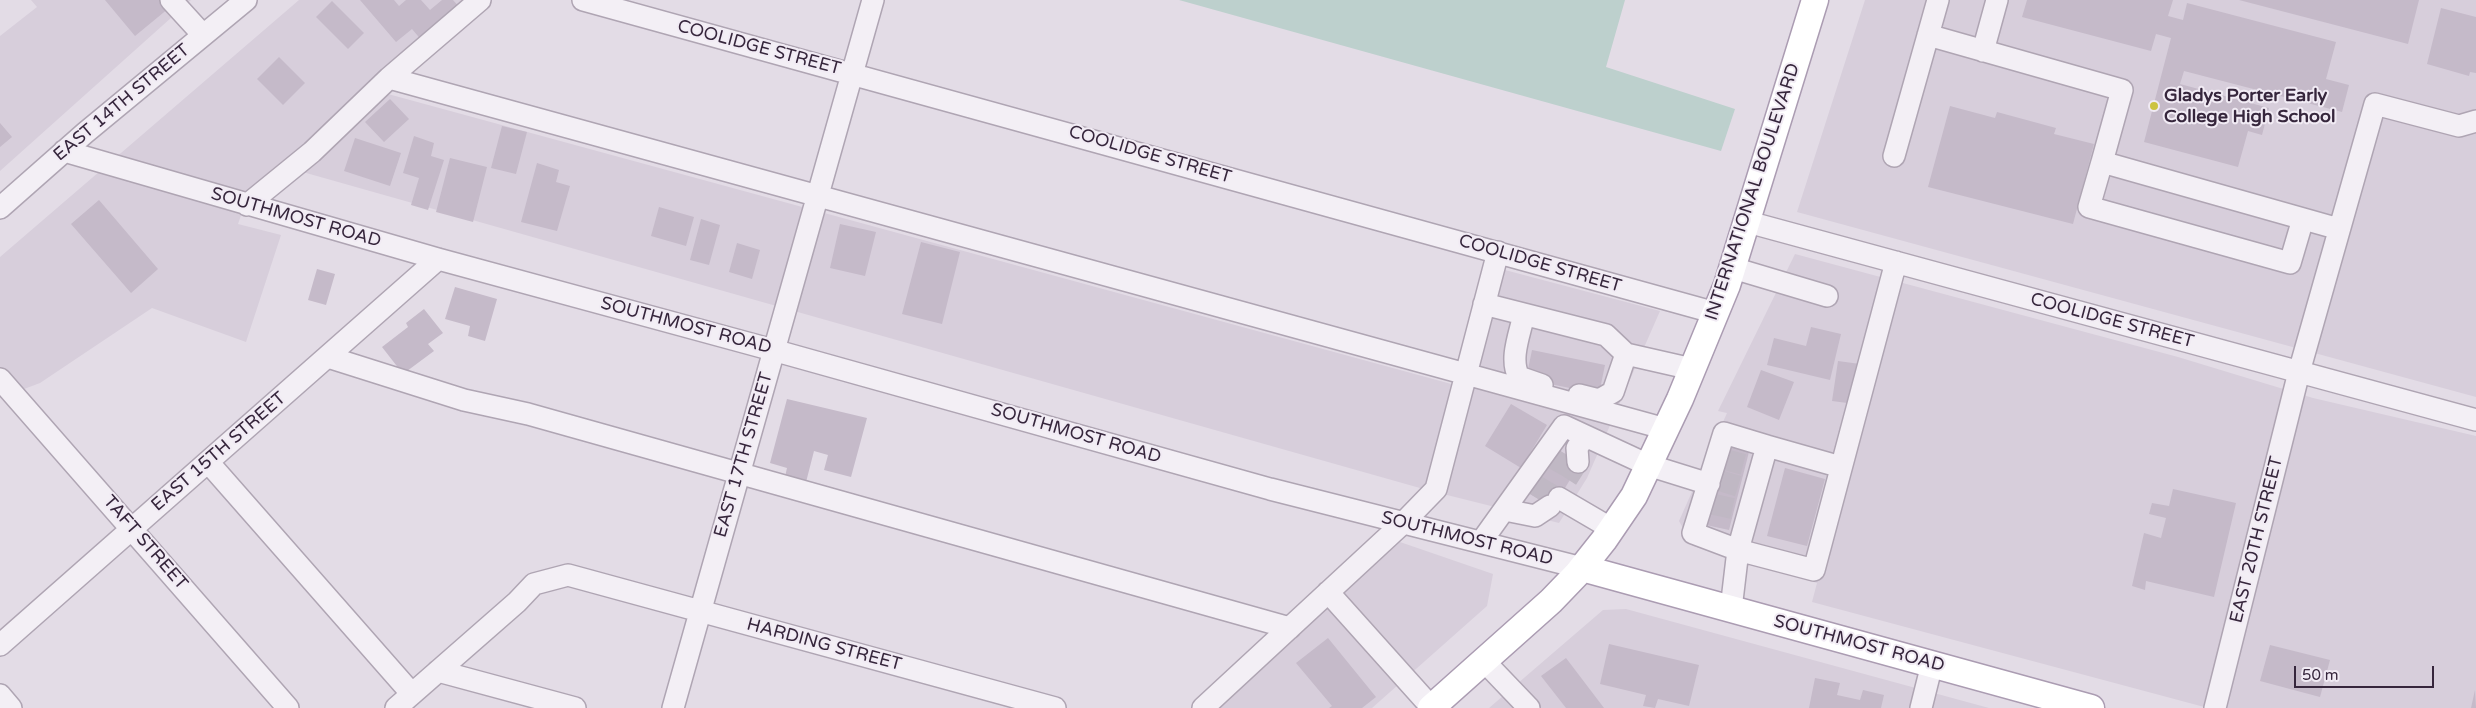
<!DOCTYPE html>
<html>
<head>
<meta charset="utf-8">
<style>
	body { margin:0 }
	#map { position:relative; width:2476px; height:708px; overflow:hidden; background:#e3dce6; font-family:"Varela Round",sans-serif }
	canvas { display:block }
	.scale { position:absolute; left:2294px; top:666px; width:140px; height:22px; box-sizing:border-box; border:2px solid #36263c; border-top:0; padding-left:6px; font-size:15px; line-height:18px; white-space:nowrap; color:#36263c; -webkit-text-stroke:4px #f1ebf4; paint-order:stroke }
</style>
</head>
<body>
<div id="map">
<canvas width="2476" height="708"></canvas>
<div class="scale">50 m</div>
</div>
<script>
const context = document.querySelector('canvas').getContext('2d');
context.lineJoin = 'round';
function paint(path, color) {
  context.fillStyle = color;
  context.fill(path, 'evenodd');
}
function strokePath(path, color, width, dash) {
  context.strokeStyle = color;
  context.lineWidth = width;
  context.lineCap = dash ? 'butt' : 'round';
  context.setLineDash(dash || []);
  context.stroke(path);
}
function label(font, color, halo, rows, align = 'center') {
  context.font = font + ' "Varela Round",sans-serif';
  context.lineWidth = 4;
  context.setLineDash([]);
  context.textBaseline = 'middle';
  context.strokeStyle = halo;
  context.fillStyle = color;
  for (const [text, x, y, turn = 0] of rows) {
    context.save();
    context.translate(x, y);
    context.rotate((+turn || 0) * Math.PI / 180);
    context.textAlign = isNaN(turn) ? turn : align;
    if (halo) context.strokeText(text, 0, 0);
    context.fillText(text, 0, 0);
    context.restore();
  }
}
const built = new Path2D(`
	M31 0H191L0 171V36L37 7Z
	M299 0H465L366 88 1455 385 1486 265 1660 311 1587 478 1559 523 1427 490 278 165 250 189 238 224 281 235 246 342 152 308 40 383 0 398V257Z
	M1865 0H2476V397L1797 212Z
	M1795 254 2178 357 2313 398 2476 436V708H2208L1812 602 1817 583 1693 546 1679 521 1727 413 1718 411Z
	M1400 542 1493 574 1487 606 1372 708H1213Z
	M1626 609 1989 708H1489L1603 610Z`);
const green = new Path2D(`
	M1179 0H1625L1606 67 1735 109 1721 151Z`);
const building = new Path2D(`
	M105 0H162L169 8 135 36Z
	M360 0H394L399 6 406 0H421L430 10 442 0H453L461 9 423 42 412 29 396 42Z
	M2027 0H2173L2168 16 2183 20 2187 3 2336 42 2326 79 2349 85 2342 112 2184 71 2180 84 2269 108 2262 135 2248 131 2238 167 2144 142 2171 38 2156 34 2151 51 2022 17Z
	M2239 0H2419L2408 44Z
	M332 1 364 33 348 49 316 17Z
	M2441 8 2476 17V73L2470 72 2469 76 2427 64Z
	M279 57 305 83 283 105 257 79Z
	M390 99 409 119 384 142 365 122Z
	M1950 106 1995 118 1997 112 2056 128 2054 134 2094 144 2073 224 1928 187Z
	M0 123 12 137 0 147Z
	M502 126 527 132 516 174 491 168Z
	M414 136 434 143 431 156 444 160 428 210 411 205 419 178 403 173Z
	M355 138 401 153 390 186 344 171Z
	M450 158 487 167 473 222 436 212Z
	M537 163 559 170 556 182 570 186 557 231 521 222Z
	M99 200 158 269 131 293 71 224Z
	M659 207 694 217 686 246 651 236Z
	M701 219 720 225 709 265 690 260Z
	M840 224 876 232 865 276 830 268Z
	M921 242 960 252 942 324 902 314Z
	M737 243 760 250 752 279 729 272Z
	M317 269 335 274 326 305 308 300Z
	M455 287 497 299 485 341 468 336 470 326 445 319Z
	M424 309 443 333 428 344 434 351 403 374 382 347 408 327 406 323Z
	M1811 327 1841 334 1830 380 1767 365 1774 338 1806 346Z
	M1532 350 1605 365 1599 394 1526 379Z
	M1838 361 1860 364 1855 404 1832 401Z
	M1761 370 1794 382 1779 420 1747 407Z
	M787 399 867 418 851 477 824 470 828 455 814 451 805 486 784 481 787 468 770 463Z
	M1511 404 1547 425 1521 468 1485 446Z
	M1727 442 1750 448 1729 530 1706 525Z
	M1557 449 1580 463 1553 508 1530 494Z
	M1785 468 1825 479 1807 546 1767 536Z
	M2173 489 2236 503 2214 597 2146 581 2145 590 2132 586 2144 533 2161 538 2166 518 2149 514 2152 503 2169 506Z
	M1328 638 1376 697 1362 708H1329L1332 706 1296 663Z
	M1609 644 1699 665 1689 706 1658 699 1655 708 1643 706 1646 695 1600 684Z
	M2270 645 2330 660 2320 697 2260 681Z
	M1566 658 1604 708H1566L1541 676Z
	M1815 678 1840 683 1837 695 1860 700 1863 690 1884 695 1881 708H1809Z
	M2475 690 2476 708H2471Z`);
const minorTunnel = new Path2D(`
	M1723 459 1746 465
	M1718 480 1741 487
	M1535 497 1562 452
	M1712 504 1735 509
	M1550 506 1578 462`);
const minor = new Path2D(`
	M171 0 203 35
	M583 0 1716 313
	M1928 35 2122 90 2102 162 2339 229
	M1983 51 1997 0
	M389 78 480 0
	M64 151 438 259 773 350 1270 489 1582 568
	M1894 156 1938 0
	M2102 162 2089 207 2290 263 2303 219
	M247 205 312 152 389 78 1666 429
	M0 208 85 133 246 0
	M1748 222 2476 420
	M1733 268 1827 296
	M1484 304 1606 335 1626 354 1692 369
	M1524 314C1520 334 1509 359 1519 377L1542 385
	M328 357 464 400 528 414 1290 628
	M0 379 288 708
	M1579 395 1599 400 1613 392 1626 354
	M1767 446 1841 467
	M208 462 412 694
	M1578 462 1577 448 1585 436
	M1559 498 1612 529
	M1505 510 1535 516 1550 506
	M1481 542 1564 426 1648 465 1709 484
	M1328 592 1432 708
	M1731 609 1738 550 1693 533 1724 433 1767 446 1738 550 1814 570 1896 262
	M0 645 438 259
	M1484 661 1529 708
	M438 671 575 708
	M0 695 11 708
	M396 708 517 602 534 584 568 575 1055 708
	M673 708 873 0
	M1203 708 1403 523 1436 489 1498 252
	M1921 708 1932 664
	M2215 708 2299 372 2375 104 2459 126 2476 121`);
const major = new Path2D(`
	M1582 568 2091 708
	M1431 708 1551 601 1577 574 1604 540 1634 496 1680 399 1727 285 1815 0`);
const markers = [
	[2154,106,5,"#ccc340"]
];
const streetNames = [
	["COOLIDGE STREET",759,48,15],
	["EAST 14TH STREET",122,103,-40],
	["COOLIDGE STREET",1150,155,16],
	["INTERNATIONAL BOULEVARD",1753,192,-72],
	["SOUTHMOST ROAD",296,218,16],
	["COOLIDGE STREET",1540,264,16],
	["COOLIDGE STREET",2112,321,15],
	["SOUTHMOST ROAD",686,326,15],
	["SOUTHMOST ROAD",1076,434,16],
	["EAST 15TH STREET",219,452,-41],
	["EAST 17TH STREET",744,455,-74],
	["SOUTHMOST ROAD",1467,539,14],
	["EAST 20TH STREET",2257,540,-76],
	["TAFT STREET",145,543,49],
	["SOUTHMOST ROAD",1859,644,15],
	["HARDING STREET",824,645,15]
];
const poiNames = [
	["Gladys Porter Early",2164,96],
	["College High School",2164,117]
];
paint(built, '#d7cedb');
paint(green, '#bdd0cd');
paint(building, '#c5bac9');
strokePath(minorTunnel, '#c0b8c4', 21, [21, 11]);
strokePath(minor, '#afa5b3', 24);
strokePath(major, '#ab9cb2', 29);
strokePath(minor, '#f3eff5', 21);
strokePath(major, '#fff', 26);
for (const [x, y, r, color] of markers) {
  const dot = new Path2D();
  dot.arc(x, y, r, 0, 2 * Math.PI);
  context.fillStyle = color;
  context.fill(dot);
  strokePath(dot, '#f1ebf4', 2);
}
label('18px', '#36263c', '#f1ebf4', streetNames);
label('bold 18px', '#36263c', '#f1ebf4', poiNames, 'left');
</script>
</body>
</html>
